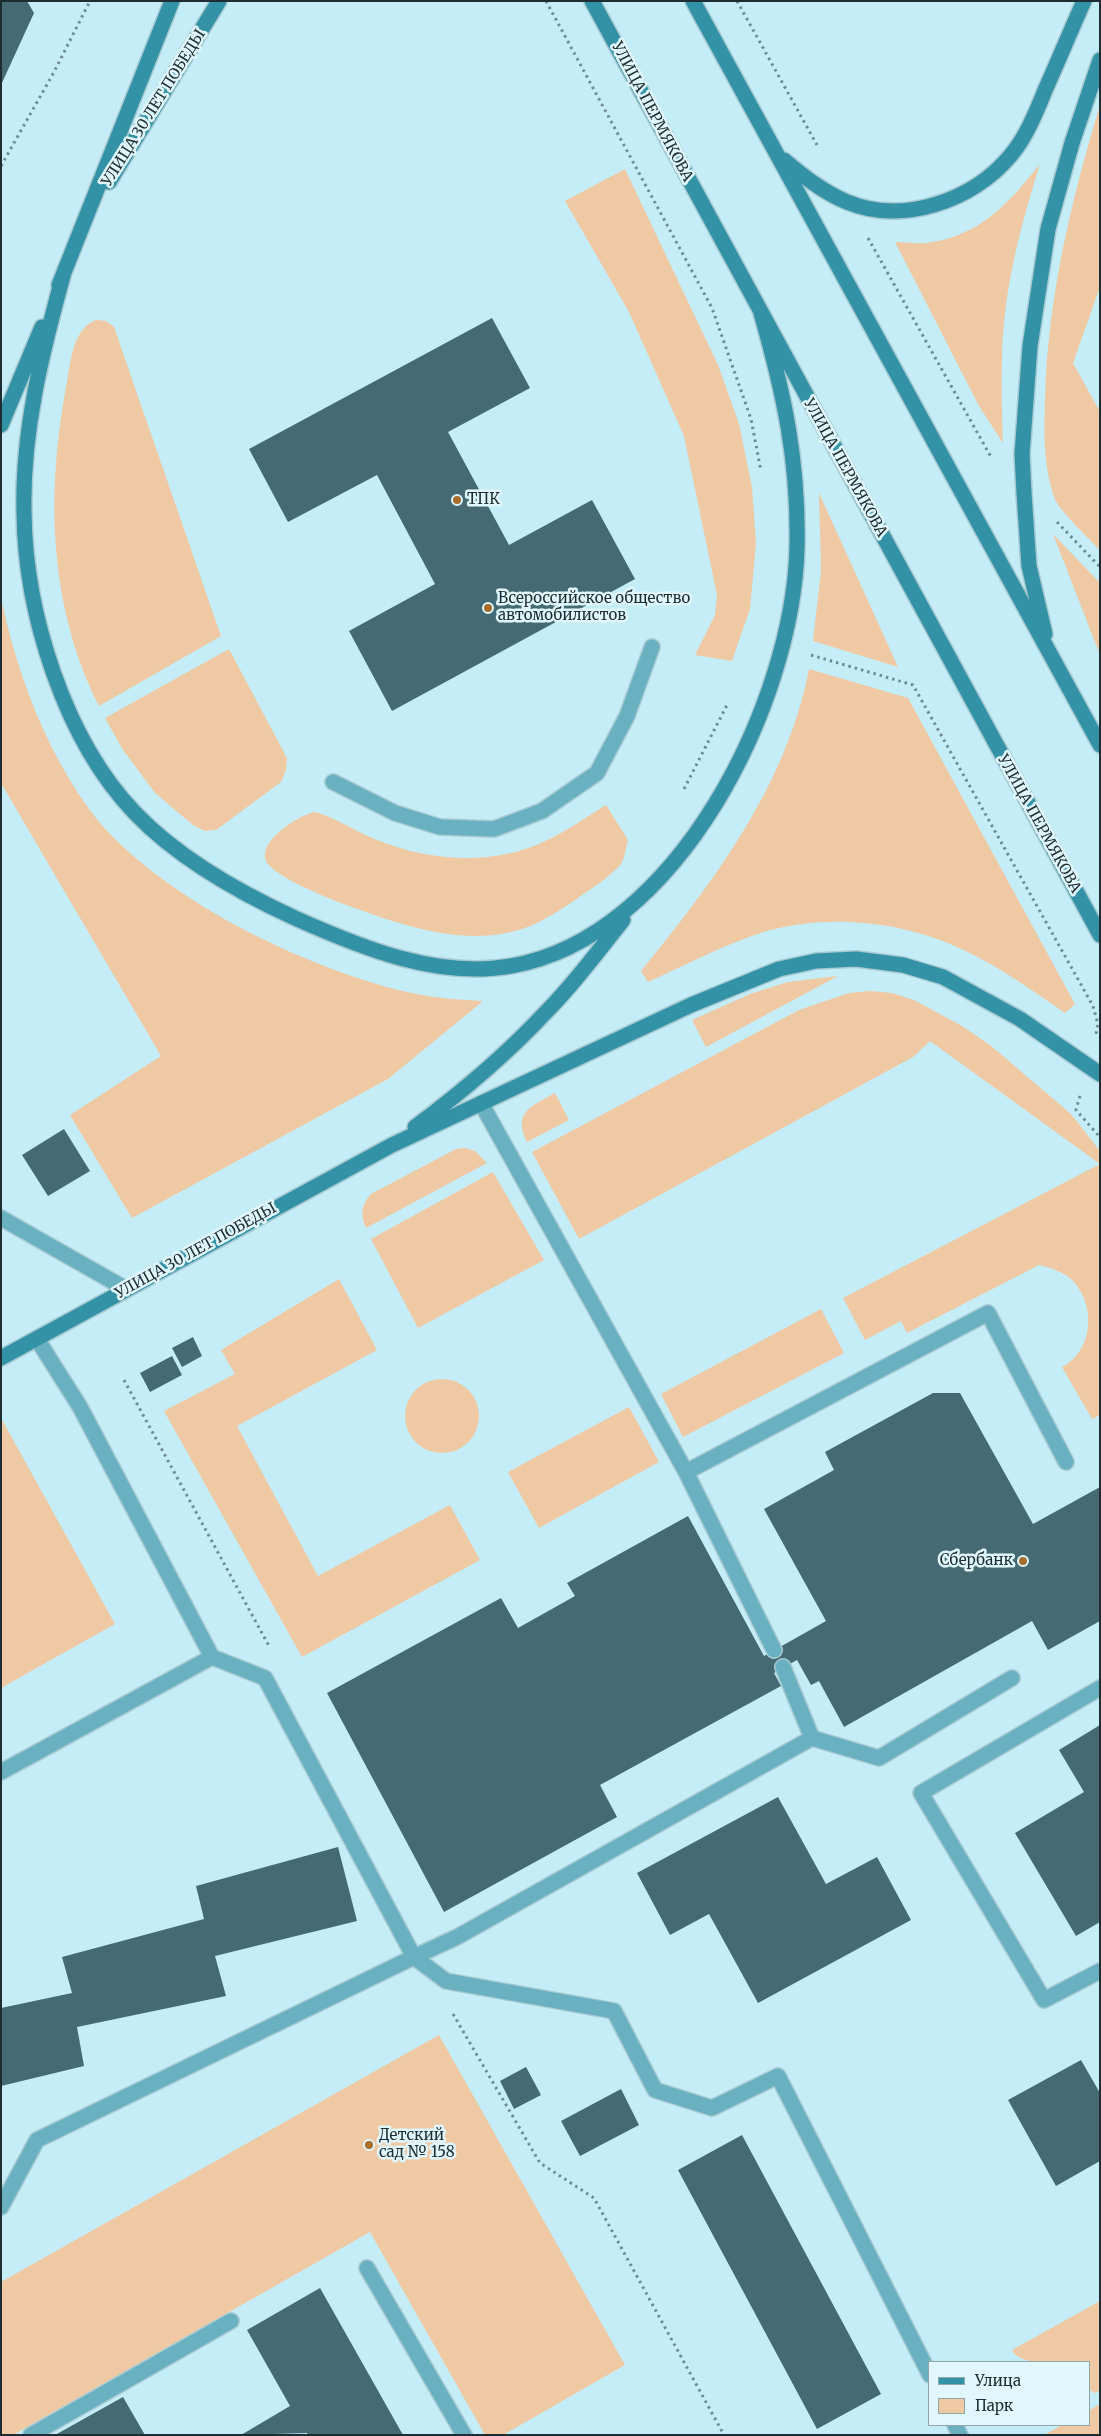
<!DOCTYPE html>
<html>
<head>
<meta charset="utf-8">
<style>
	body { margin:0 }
	#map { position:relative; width:1101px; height:2436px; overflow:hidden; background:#c5edf7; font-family:Merriweather,serif }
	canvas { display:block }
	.frame { position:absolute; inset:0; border:2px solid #1d2d31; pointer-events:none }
	.legend { position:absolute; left:928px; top:2361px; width:162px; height:65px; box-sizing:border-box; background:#dff7fd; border:1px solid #91a6ab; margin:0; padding:6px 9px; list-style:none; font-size:15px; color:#1d2d31 }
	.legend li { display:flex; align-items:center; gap:10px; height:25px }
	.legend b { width:25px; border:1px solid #91a6ab }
</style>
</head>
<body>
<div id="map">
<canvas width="1101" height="2436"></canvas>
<div class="frame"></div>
<ul class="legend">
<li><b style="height:6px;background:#3492a6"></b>Улица</li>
<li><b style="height:14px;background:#efc9a3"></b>Парк</li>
</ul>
</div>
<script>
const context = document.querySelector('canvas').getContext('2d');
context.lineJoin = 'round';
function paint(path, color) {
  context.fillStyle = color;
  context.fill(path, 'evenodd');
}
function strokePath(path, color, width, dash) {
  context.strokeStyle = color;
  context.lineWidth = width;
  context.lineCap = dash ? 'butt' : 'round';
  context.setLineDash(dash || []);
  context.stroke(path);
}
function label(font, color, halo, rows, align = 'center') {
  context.font = font + ' Merriweather,serif';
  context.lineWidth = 5;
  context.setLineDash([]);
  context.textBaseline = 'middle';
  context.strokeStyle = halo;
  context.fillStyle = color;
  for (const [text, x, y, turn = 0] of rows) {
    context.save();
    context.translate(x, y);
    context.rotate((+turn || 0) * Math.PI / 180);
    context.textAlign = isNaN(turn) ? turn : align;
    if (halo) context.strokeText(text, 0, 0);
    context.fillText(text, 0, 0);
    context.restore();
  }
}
const green = new Path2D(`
	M1100 105V287L1073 363 1100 412V550C1090 540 1059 510 1055 499 1043 467 1044 432 1045 398 1048 297 1071 201 1100 105Z
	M1040 164C1020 227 1003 292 1002 359 1001 386 1002 415 1003 443L979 406 895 242C905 242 916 244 926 243 979 237 1009 203 1040 164Z
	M625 169 718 365 739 424 752 487 756 543 750 609 732 661 695 655 715 615 717 595 684 436 629 312 565 201Z
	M96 320 106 321 114 327 221 636 99 706C48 605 46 491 67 382 71 360 73 329 96 320Z
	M819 493 898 667 813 641 821 571Z
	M1053 534 1100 583V655Z
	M1 598C17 673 44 746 89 809 153 896 311 972 416 994 438 998 460 1000 483 1001L388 1079 132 1218 70 1115 161 1056 1 783Z
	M229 649 287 758 286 770 281 782 216 830 205 831 193 825 155 793 123 750 105 718Z
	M809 669 908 698 1075 1004 1065 1013C994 963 939 926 849 922 821 921 791 924 763 932 723 945 686 965 648 982L641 971C714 882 787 784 809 669Z
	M606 805 628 840C626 847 625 856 622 862 617 872 588 891 578 898 562 909 544 921 525 928 465 949 398 924 341 903 323 896 279 878 268 864 253 844 298 815 315 812 337 818 356 832 377 840 421 858 473 864 519 851 551 842 579 822 606 805Z
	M838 976 706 1047 692 1020 750 994 788 982Z
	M870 991 892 993 914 1000 962 1026 990 1045 1071 1114 1100 1151V1164L930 1041 913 1057 579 1239 532 1152 799 1010 849 993Z
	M555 1093 569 1120 527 1142C512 1112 532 1106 555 1093Z
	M465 1148 475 1151 487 1163 366 1228C360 1215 361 1205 371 1194L456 1149Z
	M1100 1164V1415L1092 1419 1062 1367C1093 1351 1096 1307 1074 1282 1065 1272 1051 1268 1039 1265L907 1333 901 1321 865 1340 843 1298Z
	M493 1172 544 1260 418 1328 371 1239Z
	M339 1279 377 1350 237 1426 318 1576 450 1505 480 1560 302 1657 164 1411 235 1374 221 1350Z
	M821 1309 844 1353 683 1437 661 1394Z
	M405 1416a37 37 0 1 1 74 0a37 37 0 1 1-74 0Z
	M629 1407 659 1462 539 1528 508 1472Z
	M1 1418 115 1624 1 1688Z
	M439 2035 625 2365 503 2435H485L370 2232 13 2435H1V2282Z
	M1100 2301V2390L1095 2393 1090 2390V2362C1070 2362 1022 2369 1012 2350Z
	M1100 2404V2435H1044L1062 2425H1090V2410Z`);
const building = new Path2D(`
	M1 1H27L34 13 1 85Z
	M492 318 530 388 448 432 509 545 592 500 635 579 392 711 349 631 435 584 377 475 288 522 249 449Z
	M64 1129 90 1171 48 1196 22 1155Z
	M193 1337 202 1356 182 1367 172 1348Z
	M172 1356 182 1375 150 1392 140 1373Z
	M933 1393H960L1033 1524 1100 1487V1621L1048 1650 1032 1621 844 1727 819 1681 811 1685 797 1660 774 1673 781 1686 600 1785 617 1817 444 1912 327 1693 501 1598 518 1628 575 1596 567 1583 688 1516 764 1656 826 1621 764 1509 834 1470 825 1452Z
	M1100 1725V1922L1076 1936 1015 1833 1084 1792 1059 1750Z
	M778 1797 826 1884 877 1857 911 1920 758 2003 709 1914 670 1935 637 1873Z
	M338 1847 357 1921 215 1956 226 1996 77 2027 84 2066 1 2086V2008L72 1993 62 1957 204 1919 196 1886Z
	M1081 2060 1100 2093V2161L1056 2186 1008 2100Z
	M526 2067 541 2095 514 2109 500 2081Z
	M621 2089 639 2125 580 2156 561 2121Z
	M742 2135 881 2394 817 2429 678 2170Z
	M320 2288 403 2435H308L307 2433 241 2435 290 2406 247 2330Z
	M123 2397 145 2435H55Z`);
const path = new Path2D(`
	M546 1 712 308 751 419 761 471
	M737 1 817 145
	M1 166 54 72 90 1
	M868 238 991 457
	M1057 522 1100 567
	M811 655 913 685 1093 1006 1098 1024 1096 1034
	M684 789 727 705
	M1080 1096 1076 1110 1100 1137
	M124 1380 269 1646
	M453 2014 540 2163 594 2198 724 2435`);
const lane = new Path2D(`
	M333 782 395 813 440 827 494 829 542 811 597 773 627 716 652 647
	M481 1103 686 1472 988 1313 1066 1462
	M1 1218 126 1289
	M686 1472 774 1650
	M783 1667 812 1738
	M1100 1688 921 1793 1044 2000 1100 1971
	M1 1772 212 1657 80 1407 37 1339
	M1 2207 37 2140 414 1957 265 1678 212 1657
	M367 2268 464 2435
	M930 2375 778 2076 712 2108 655 2090 614 2011 446 1981 414 1957 457 1937 812 1738 879 1758 1012 1678
	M955 2425 960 2435
	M31 2435 231 2321`);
const secondary = new Path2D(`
	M592 1 1100 935
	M693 1 1100 745
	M784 160C803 176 823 192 847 202 903 225 973 201 1011 155 1027 136 1037 110 1046 88 1059 59 1071 30 1084 1
	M109 182 219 1
	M63 276C42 352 22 432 24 512 25 612 64 739 135 813 179 859 240 893 297 919 362 948 438 979 511 966 678 937 793 703 797 548 799 462 784 394 761 313
	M59 285 172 1
	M1 425 42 327
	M1045 634 1029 566 1024 493 1022 454 1030 346 1048 229 1072 143 1100 60
	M415 1127C462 1092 507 1054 547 1011 575 983 598 951 623 920
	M1 1358 392 1145 691 1005 779 969 816 961 856 959 903 965 943 977 1020 1019 1100 1074`);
const markers = [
	[457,500,5,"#a66d2b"],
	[488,608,5,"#a66d2b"],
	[1023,1561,5,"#a66d2b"],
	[369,2145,5,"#a66d2b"]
];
const streetNames = [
	["УЛИЦА 30 ЛЕТ ПОБЕДЫ",154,108,-58],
	["УЛИЦА ПЕРМЯКОВА",652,112,62],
	["УЛИЦА ПЕРМЯКОВА",845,468,61],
	["УЛИЦА ПЕРМЯКОВА",1039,824,61],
	["УЛИЦА 30 ЛЕТ ПОБЕДЫ",196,1251,-29]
];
const poiNames = [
	["ТПК",467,500],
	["Всероссийское общество",498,599],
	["автомобилистов",498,616],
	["Сбербанк",1013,1561,"right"],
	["Детский",379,2136],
	["сад № 158",379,2153]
];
paint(green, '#efc9a3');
paint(building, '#456a73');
strokePath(lane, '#a7cad3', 18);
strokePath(secondary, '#a7cad3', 18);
strokePath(path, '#708c93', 3, [2.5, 4]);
strokePath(lane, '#69b1c1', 15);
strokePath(secondary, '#3492a6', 15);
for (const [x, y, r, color] of markers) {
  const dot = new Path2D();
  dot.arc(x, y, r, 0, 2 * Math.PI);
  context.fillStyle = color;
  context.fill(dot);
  strokePath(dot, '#dff7fd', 2);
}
label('15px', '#1d2d31', '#dff7fd', streetNames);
label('15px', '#1d2d31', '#dff7fd', poiNames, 'left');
</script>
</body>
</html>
